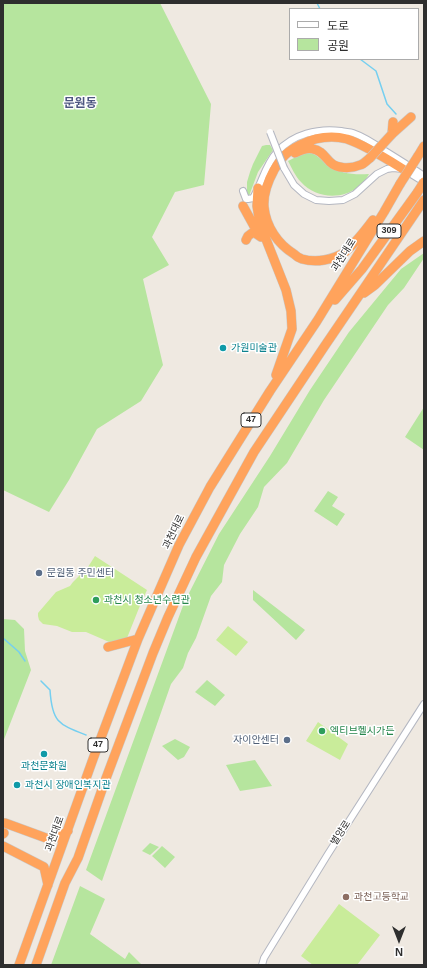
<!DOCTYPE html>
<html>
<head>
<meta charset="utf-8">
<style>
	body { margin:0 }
	#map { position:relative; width:427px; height:968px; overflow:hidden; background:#efe9e1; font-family:Helvetica,"Noto Sans KR",sans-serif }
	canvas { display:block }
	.frame { position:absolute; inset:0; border:4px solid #2e2e2e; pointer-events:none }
	.legend { position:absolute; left:289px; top:8px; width:130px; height:52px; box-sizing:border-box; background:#fff; border:1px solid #ababab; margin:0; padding:5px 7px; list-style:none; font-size:12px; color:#2e2e2e }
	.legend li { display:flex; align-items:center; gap:8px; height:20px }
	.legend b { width:20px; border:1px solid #ababab }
	.north { position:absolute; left:379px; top:920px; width:40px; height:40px; -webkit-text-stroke:3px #fff; paint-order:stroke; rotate:180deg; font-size:11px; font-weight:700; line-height:16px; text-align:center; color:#2e2e2e }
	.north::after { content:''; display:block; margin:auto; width:14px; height:18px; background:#2e2e2e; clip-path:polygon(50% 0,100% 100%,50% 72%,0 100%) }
</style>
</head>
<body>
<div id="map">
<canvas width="427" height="968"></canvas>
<div class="frame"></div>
<ul class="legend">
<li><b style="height:5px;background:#fff"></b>도로</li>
<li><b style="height:11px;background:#b6e59e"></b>공원</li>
</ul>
<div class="north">N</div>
</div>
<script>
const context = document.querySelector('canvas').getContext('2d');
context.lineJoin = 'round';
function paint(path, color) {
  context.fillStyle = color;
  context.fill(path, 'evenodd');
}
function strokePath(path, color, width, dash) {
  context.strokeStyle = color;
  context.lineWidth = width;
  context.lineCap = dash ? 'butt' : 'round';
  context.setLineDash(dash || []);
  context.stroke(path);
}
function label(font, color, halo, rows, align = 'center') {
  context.font = font + ' Helvetica,"Noto Sans KR",sans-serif';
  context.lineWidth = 3;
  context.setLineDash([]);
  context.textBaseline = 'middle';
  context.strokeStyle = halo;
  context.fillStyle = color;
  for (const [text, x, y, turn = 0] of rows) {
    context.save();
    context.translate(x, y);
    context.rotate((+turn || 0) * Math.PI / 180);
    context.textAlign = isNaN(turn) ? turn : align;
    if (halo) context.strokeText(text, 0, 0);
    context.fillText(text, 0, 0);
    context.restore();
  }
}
const green = new Path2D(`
	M3 3H160L211 104 204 185 175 192 152 237 169 265 143 279 163 365 141 401 97 429 69 480 49 512 3 490Z
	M266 145H270L273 150 258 172 249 196H247V182L250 172 253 164 262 146Z
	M306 152C317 153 318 158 327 164 340 174 354 175 369 174 366 179 362 185 357 188 340 200 315 198 301 182 295 176 292 168 288 161Z
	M424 253V258L404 288 388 305 324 400 287 463 264 487 258 507 240 534 224 565 222 582 211 596 196 638 188 653 183 668 171 684 102 881 86 870 184 603 219 534 270 456 310 390 349 332 401 269Z
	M424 407V450L405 437Z
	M328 491 338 497 332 506 345 514 337 526 314 511Z
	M253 590 305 630 296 640 253 600Z
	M3 619 15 620 24 629 25 651 31 670 3 742Z
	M207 680 225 695 215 706 195 692Z
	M175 739 190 747 184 757 178 760 162 746Z
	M255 760 272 786 240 791 226 765Z
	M150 843 159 847 150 855 142 851Z
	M162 846 175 857 165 868 152 856Z
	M80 886 105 899 90 934 125 959 129 952 142 965H51Z`);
const pitch = new Path2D(`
	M95 556 147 590 139 608 123 648 86 632H72L57 626 43 624 39 620 38 616V613L56 592 70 586 73 582 88 567Z
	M228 626 248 642 236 656 216 640Z
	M318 722 348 744 340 760 306 741Z
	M339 904 380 935 357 965H313L301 956Z`);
const stream = new Path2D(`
	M317 3 320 9
	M360 59 376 71 387 104 396 114
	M3 638 19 652 25 661
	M41 681 50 690C52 722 58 724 86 735`);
const minor = new Path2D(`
	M284 168 294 185 304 194 316 200 329 201 343 200 355 194 377 174 387 169 393 168 403 169 424 182
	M243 191 246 199H248L253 198C262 183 265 165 277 152 293 134 318 128 341 131 345 132 350 132 353 133 365 137 375 144 385 151 398 159 411 167 424 176
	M262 965 264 958 328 854 424 704`);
const highway = new Path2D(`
	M392 134 411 117
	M392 134 393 122
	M295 153C301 150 307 147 313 149 321 150 325 157 330 162 337 169 351 169 360 165 364 164 367 160 370 158
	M418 156 424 146
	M258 188 257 206 260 224 286 290 291 311 292 329 276 375
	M243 206 254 226 261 234
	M373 220C367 228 361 236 354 243 351 246 348 250 345 252 333 260 316 263 302 259 299 258 296 256 294 254 278 244 266 227 264 207 263 194 268 181 274 170 282 157 286 152 300 145 314 138 331 135 347 139 365 145 387 159 403 169
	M246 240 248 236 252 233H255L261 237
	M364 293 375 285 410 251 424 241
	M335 300 362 269 417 193
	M108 647 138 639
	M3 823H5L46 838H57L68 831
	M3 834 4 833
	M3 846 44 867 48 885
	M19 965 93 759 138 639 179 545 210 487 270 391 317 321 384 212 400 184
	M36 965 65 883 78 858 105 781 153 653 168 617 196 557 254 452 324 347 424 200`);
const minorBridge = new Path2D(`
	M270 132 284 168`);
const highwayBridge = new Path2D(`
	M370 158 392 134
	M400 184 418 156
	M417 193 424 182`);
const markers = [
	[223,348,4,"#0f9aa8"],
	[39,573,4,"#5c6f8a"],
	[96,600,4,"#2e9e5b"],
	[322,731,4,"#2e9e5b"],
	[287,740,4,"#5c6f8a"],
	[44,754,4,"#0f9aa8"],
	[17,785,4,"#0f9aa8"],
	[346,897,4,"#8d6e63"]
];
const shields = [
	[389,231,24],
	[251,420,20],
	[98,745,20]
];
const shieldNames = [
	["309",389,231],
	["47",251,420],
	["47",98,745]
];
const streetNames = [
	["과천대로",344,255,-58],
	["과천대로",174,532,-64],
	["별양로",341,833,-57],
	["과천대로",55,834,-70]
];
const cultureNames = [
	["가원미술관",231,348],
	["과천문화원",44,766,"center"],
	["과천시 장애인복지관",25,785]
];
const serviceNames = [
	["문원동 주민센터",47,573],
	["자이안센터",279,740,"right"]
];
const leisureNames = [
	["과천시 청소년수련관",104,600],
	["엑티브헬시가든",330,731]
];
const educationNames = [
	["과천고등학교",354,897]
];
const quarterNames = [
	["문원동",80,104]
];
paint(green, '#b6e59e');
paint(pitch, '#c9ec9a');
strokePath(stream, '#75cff0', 1.5);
strokePath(minor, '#b4b7c1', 8);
strokePath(highway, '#c9c9c9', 10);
strokePath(minor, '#fff', 6);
strokePath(highway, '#ffa35c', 9);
strokePath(minorBridge, '#b4b7c1', 8, []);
strokePath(highwayBridge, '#c9c9c9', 10, []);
strokePath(minorBridge, '#fff', 6);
strokePath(highwayBridge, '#ffa35c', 9);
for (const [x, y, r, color] of markers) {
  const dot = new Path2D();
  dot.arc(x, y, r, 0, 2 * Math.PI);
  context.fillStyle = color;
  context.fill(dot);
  strokePath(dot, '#fff', 1.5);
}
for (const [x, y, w] of shields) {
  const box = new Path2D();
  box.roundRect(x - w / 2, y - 7, w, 14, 3);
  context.fillStyle = '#fff';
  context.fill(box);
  strokePath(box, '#2e2e2e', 1);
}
label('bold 9px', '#2e2e2e', null, shieldNames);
label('10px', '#2e2e2e', '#fff', streetNames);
label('10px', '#0d838f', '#fff', cultureNames, 'left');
label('10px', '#4e5e75', '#fff', serviceNames, 'left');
label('10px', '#27864d', '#fff', leisureNames, 'left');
label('10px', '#785e54', '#fff', educationNames, 'left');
label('bold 12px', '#4d5680', '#fff', quarterNames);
</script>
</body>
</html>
